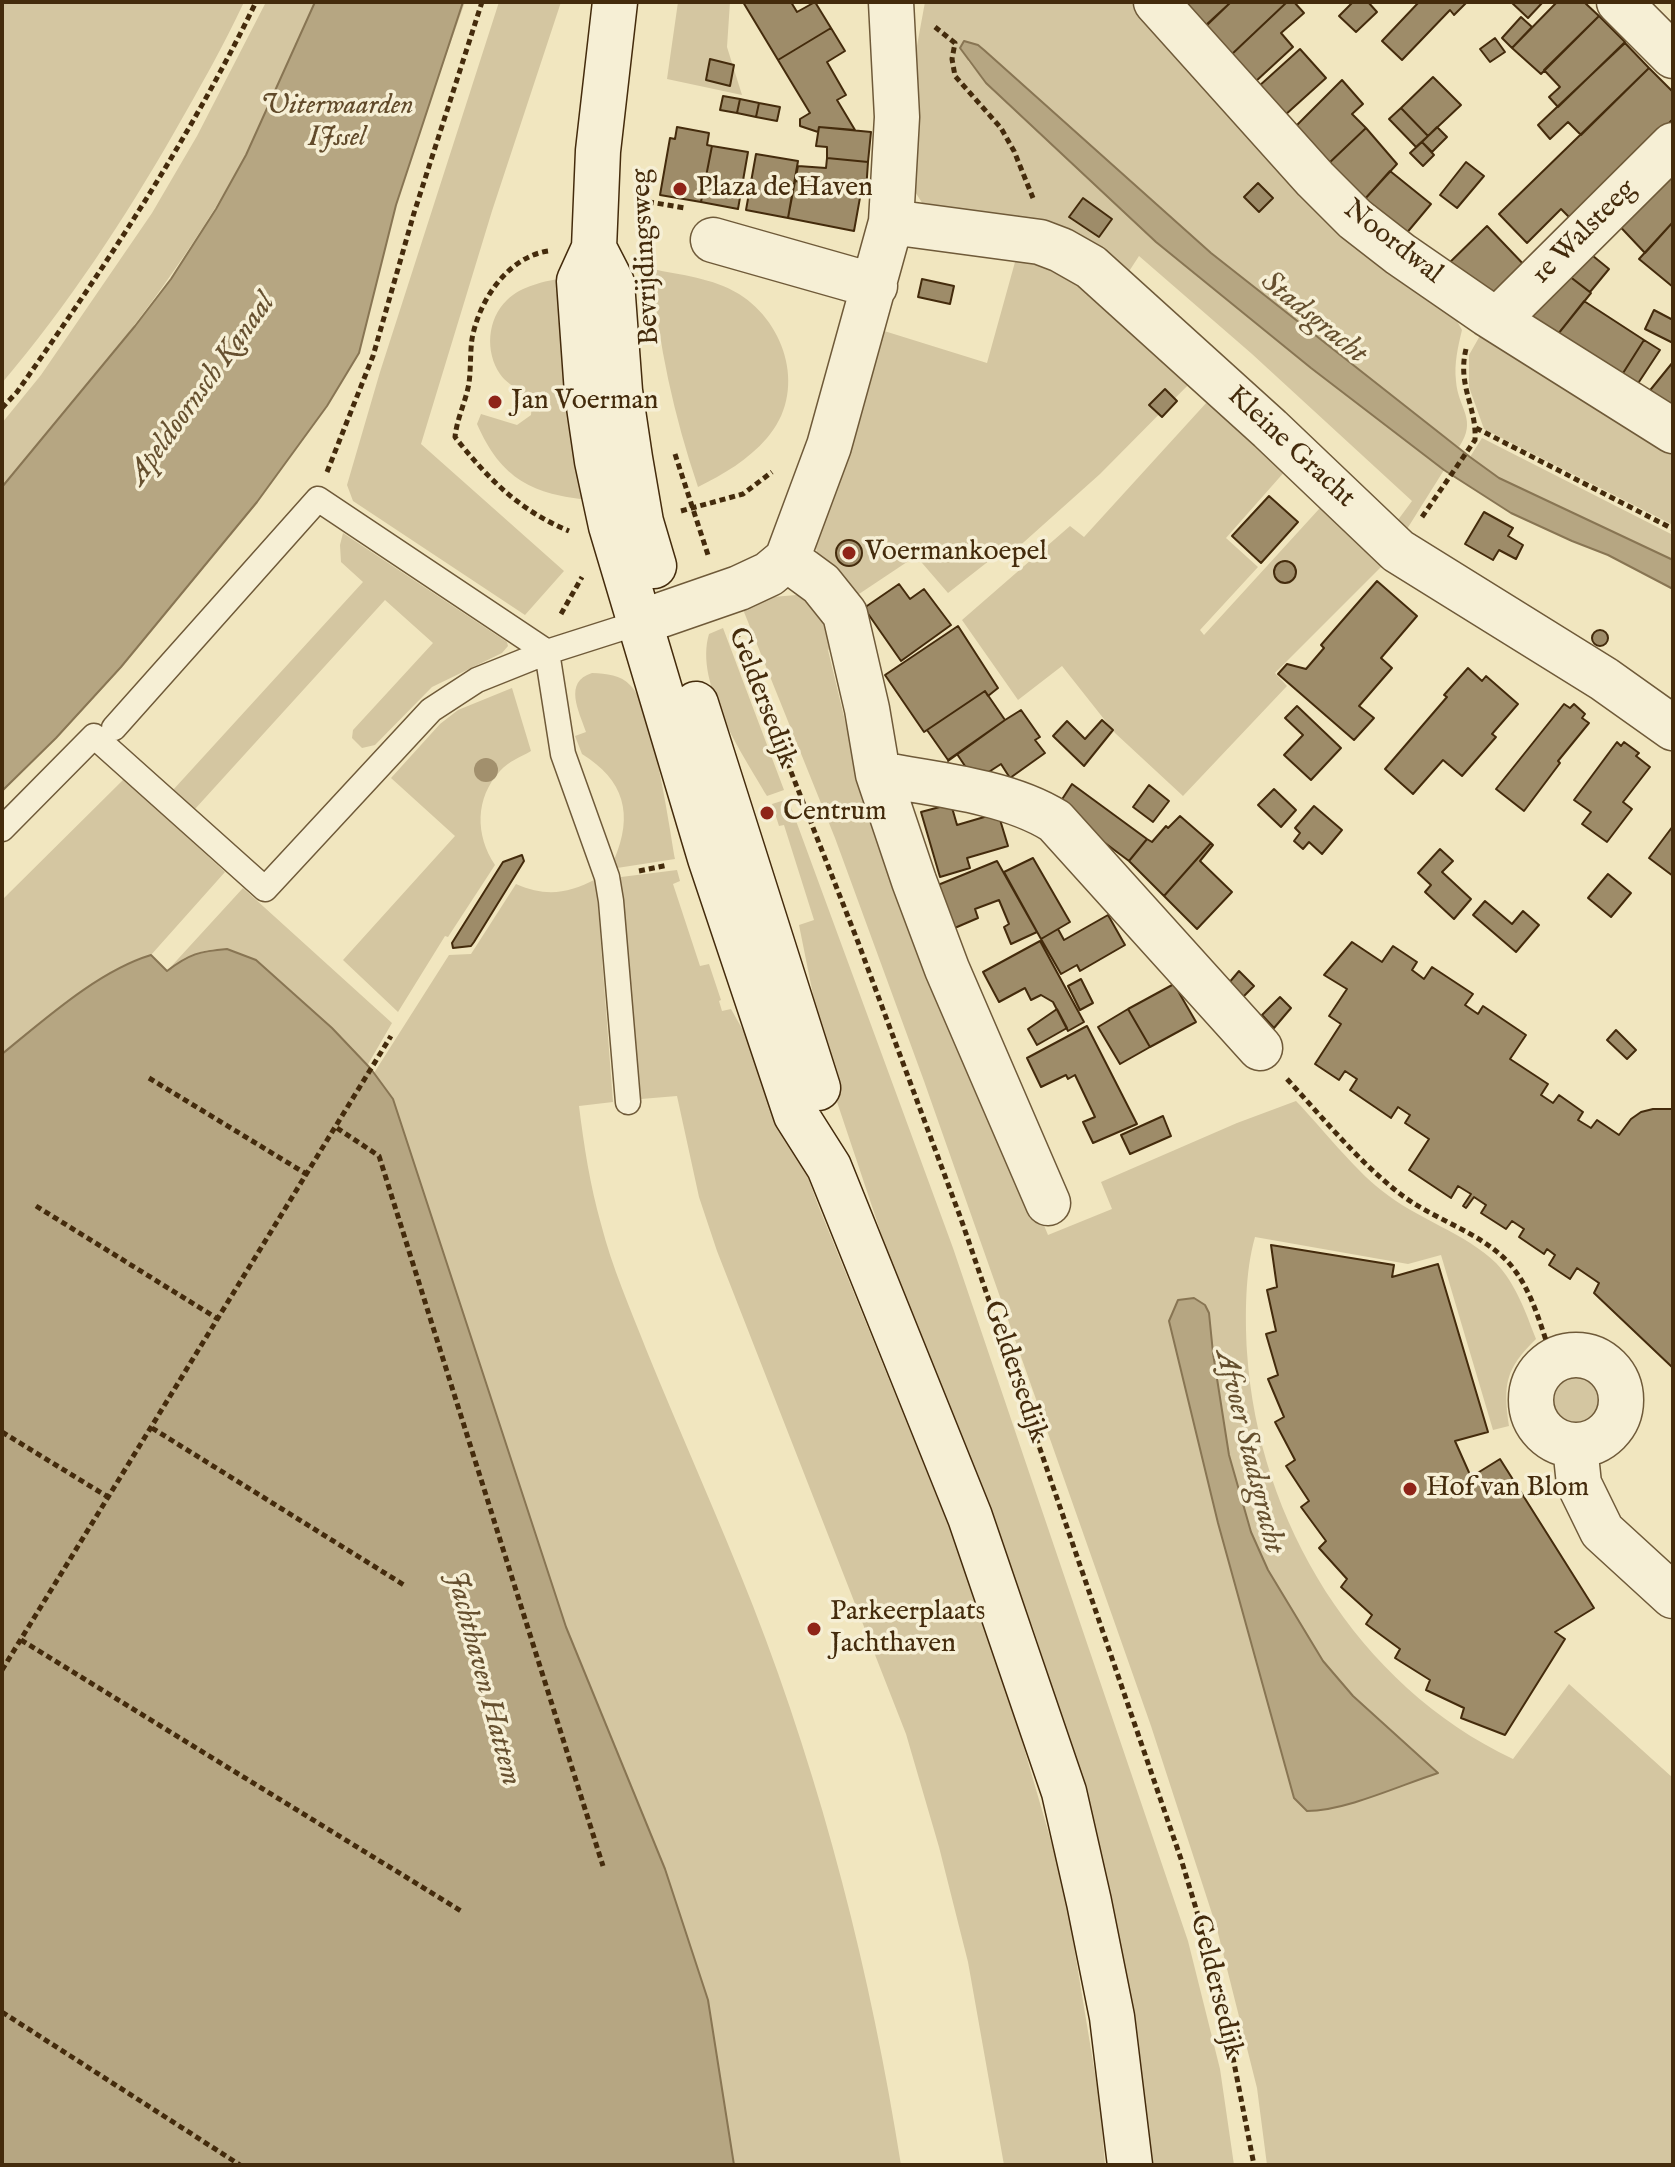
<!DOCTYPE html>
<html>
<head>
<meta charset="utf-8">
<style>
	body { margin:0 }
	#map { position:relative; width:1675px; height:2167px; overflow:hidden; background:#f1e6bf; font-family:"IM FELL English",serif }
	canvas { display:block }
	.frame { position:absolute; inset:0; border:4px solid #442b0c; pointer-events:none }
</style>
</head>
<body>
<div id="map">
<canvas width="1675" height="2167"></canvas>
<div class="frame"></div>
</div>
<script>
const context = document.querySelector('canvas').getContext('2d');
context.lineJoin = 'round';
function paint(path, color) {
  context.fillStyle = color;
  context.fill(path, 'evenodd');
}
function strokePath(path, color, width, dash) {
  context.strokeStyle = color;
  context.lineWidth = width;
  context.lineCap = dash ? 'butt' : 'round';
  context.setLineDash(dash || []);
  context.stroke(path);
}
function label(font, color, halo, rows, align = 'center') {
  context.font = font + ' "IM FELL English",serif';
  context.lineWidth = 7;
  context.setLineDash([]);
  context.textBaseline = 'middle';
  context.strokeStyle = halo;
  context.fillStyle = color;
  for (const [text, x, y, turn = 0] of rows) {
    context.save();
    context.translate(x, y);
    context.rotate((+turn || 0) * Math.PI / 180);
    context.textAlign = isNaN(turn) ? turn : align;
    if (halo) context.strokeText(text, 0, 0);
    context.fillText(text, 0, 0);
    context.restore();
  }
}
const green = new Path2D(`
	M2 2H244C223 47 199 89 175 131 124 220 68 305 2 383Z
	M266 2H465L420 129 243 160C194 249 134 329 69 407 47 433 26 462 2 487V423L41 375 152 213 197 136Z
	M499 2H561L492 211 421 444 564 571 525 615 353 501 347 485 380 372Z
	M678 2H730L727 47 742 95 667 79Z
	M925 2H1137L1453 314 1462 330C1458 347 1454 363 1456 381 1458 409 1478 419 1459 447L1408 410 1211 253 978 45 968 56V61L986 83 1156 242 1311 368 1444 470 1402 537 1392 528 1412 501 1252 354 1139 256 1124 279 926 209 912 187V73Z
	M1020 244 1043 251 1199 374 1100 474 1005 559 999 553 948 593 916 556 853 598 821 563 814 543 881 330 987 363Z
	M652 269C681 275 713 278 739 294 787 324 807 393 767 438 748 460 724 474 698 487 674 416 658 344 652 269Z
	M564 278 591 500C533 495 501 479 477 424L481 414 517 425 531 415C535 394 510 389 500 374 485 352 487 319 507 300 521 286 545 281 564 278Z
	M1481 334 1673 454V525L1484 429 1469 387V355Z
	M1218 390 1294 461 1226 538 1258 567 1200 630 1204 635 1330 497 1391 557 1275 673 1287 686 1183 796 1115 733 1062 666 1018 700 962 620 1070 526 1084 537Z
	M1482 438 1673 535V560L1499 478 1470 457Z
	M343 533 507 642 508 646 502 653 432 687 375 745 362 748 352 738 353 730 433 643 385 600 195 809 173 790 363 582 341 562 340 545Z
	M797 595 807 597 839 643 828 650 857 771 1048 1235 1112 1209 1101 1182 1237 1123 1296 1101C1323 1129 1352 1167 1381 1190 1415 1218 1467 1234 1496 1263 1516 1284 1526 1313 1536 1339 1505 1369 1503 1385 1509 1426L1493 1430 1441 1255 1408 1264 1255 1237C1245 1272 1245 1315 1247 1352 1258 1521 1357 1685 1513 1759L1569 1684 1673 1778V2165H1267L1257 2088 1217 1929 1151 1726 924 1081 835 838 742 607 772 597Z
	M723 628 784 790 767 796C743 754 694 684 709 634Z
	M592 673C607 674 620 674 631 686 652 707 669 824 675 859L617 868 614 860C634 814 624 780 582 754L575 736 586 732C579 711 563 682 592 673Z
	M512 688 531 751C521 757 509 761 500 771 475 798 475 835 495 865L448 937 445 936 398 1012 343 960 455 836 391 778 440 724 458 710Z
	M124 779 225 872 151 955C97 971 45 1019 2 1054V900Z
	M788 799 953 1248 1188 1941 1220 2069 1234 2165H1151L1070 1742 1033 1628 895 1275 831 1084 799 925 814 920 784 825 779 826 772 804Z
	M677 870 680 881 673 884 700 966 709 964 721 1000 719 1001 722 1011 731 1009 775 1087 818 1205 965 1566 1004 1679 1064 1886 1100 2104 1105 2165H1004L968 1962 939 1847 906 1734 717 1251 699 1197 677 1096 641 1099 618 883 621 877Z
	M596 879 613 1102 579 1106C584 1146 590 1185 601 1224 612 1267 630 1308 646 1349 681 1435 719 1519 753 1606 823 1786 871 1974 901 2165H734L708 2000 665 1869 566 1627 374 1073 449 955 471 954 516 884C546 897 567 894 596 879Z
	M243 888 392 1023 367 1066C344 1041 321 1018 296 995 252 956 223 928 167 971Z
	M1546 1400a30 30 0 1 1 60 0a30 30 0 1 1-60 0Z`);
const water = new Path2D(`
	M315 2H463L396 205 359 353 327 406 257 502 121 667 56 738 2 791V487L135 326 171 279 216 209 246 155Z
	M964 41 978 45 984 50 1211 253 1470 457 1499 478 1673 560V589L1608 555 1572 541 1511 513 1444 470 1311 368 1156 242 986 83 960 48Z
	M227 949 256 960 332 1028 371 1069 393 1099 566 1627 665 1869 708 2000 734 2165H2V1054C44 1020 98 971 151 955L167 971C189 954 200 951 227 949Z
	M1194 1298 1205 1305 1209 1313 1213 1353 1229 1455 1251 1532 1268 1570 1323 1661 1353 1696 1438 1773C1401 1785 1345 1811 1307 1811L1294 1798 1218 1523 1169 1321 1178 1300Z`);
const building = new Path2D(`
	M743 2H791L797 12 815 2 831 28 778 60Z
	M1183 2H1231L1205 26Z
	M1231 2H1287L1231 55 1205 27Z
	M1287 2H1294L1304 13 1281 33 1293 47 1255 82 1231 55Z
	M1353 2H1368L1377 12 1356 32 1339 16Z
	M1419 2H1467L1454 15 1450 10 1402 60 1382 41Z
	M1511 2H1543L1528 18Z
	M1557 2H1584L1599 16 1541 74 1512 48Z
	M1599 16 1625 42 1558 107 1549 97 1560 87 1544 70Z
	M1521 17 1532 27 1512 48 1502 38Z
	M831 28 845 51 827 62 846 95 837 100 855 130 819 127 818 132 800 126V119L810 113 778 60Z
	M1495 38 1505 52 1490 62 1480 49Z
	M1625 43 1649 68 1581 135 1568 122 1550 139 1538 125Z
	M1300 49 1326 78 1284 116 1258 87Z
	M710 59 734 65 730 86 706 80Z
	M1649 68 1673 92V119L1573 221 1561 209 1527 243 1499 214Z
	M1433 77 1461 105 1428 136 1401 108Z
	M1342 80 1363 104 1352 114 1366 128 1328 164 1294 128Z
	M723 96 740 99 737 113 720 110Z
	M740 99 759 103 756 117 737 113Z
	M759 103 780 107 777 121 756 117Z
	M1401 108 1428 136 1416 147 1389 119Z
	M677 127 709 133 707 145 712 146 701 202 660 195 670 138 675 139Z
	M819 127 871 132 868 162 827 158V147L816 146Z
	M1437 127 1447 137 1432 152 1422 142Z
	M1366 128 1397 164 1364 200 1328 164Z
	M1422 142 1434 155 1423 166 1410 153Z
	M712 146 748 152 738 209 701 202Z
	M1673 153V222L1645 253 1611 217Z
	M756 154 798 161 788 218 746 210Z
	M827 158 868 162 866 191 795 181 798 166 826 168Z
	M1466 162 1484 176 1457 208 1440 195Z
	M1390 171 1431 204 1405 235 1364 200Z
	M795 181 861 192 854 231 788 218Z
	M1258 183 1273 198 1259 212 1244 197Z
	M1083 198 1112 219 1099 237 1069 217Z
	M1673 222V287L1639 259Z
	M1487 226 1528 269 1489 299 1445 267Z
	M1582 247 1609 269 1590 292 1560 269Z
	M1560 269 1591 293 1554 339 1522 316Z
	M922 279 954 286 950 304 918 297Z
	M1584 301 1644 340 1618 381 1554 339Z
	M1654 310 1673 320V343L1645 329Z
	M1644 340 1660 350 1633 391 1618 381Z
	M1673 362V415L1647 394Z
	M1165 389 1177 401 1162 417 1149 405Z
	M1269 496 1298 522 1261 563 1232 536Z
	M1484 512 1513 528 1508 536 1523 545 1516 559 1499 550 1493 560 1465 544Z
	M836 553a13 13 0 1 1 26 0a13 13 0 1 1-26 0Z
	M1274 572a11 11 0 1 1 22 0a11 11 0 1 1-22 0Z
	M1377 581 1417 616 1381 658 1392 668 1359 706 1374 718 1354 740 1278 674 1287 664 1306 669 1324 648 1321 645Z
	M899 584 910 599 924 589 951 625 901 661 864 608Z
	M958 626 998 688 988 696 985 691 924 732 885 675Z
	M1592 638a8 8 0 1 1 16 0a8 8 0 1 1-16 0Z
	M1468 668 1482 681 1486 676 1518 704 1492 734 1496 737 1462 776 1443 760 1413 794 1385 769 1447 697 1444 695Z
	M985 691 1005 720 948 760 927 730 924 732Z
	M1564 704 1570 708 1574 704 1585 714 1582 718 1589 723 1558 761 1560 763 1524 811 1496 789Z
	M1297 706 1341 748 1311 780 1284 755 1303 735 1285 718Z
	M1021 710 1040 737 1035 740 1045 753 1010 778 1001 764 975 781 957 754 948 761 1005 720Z
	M1102 720 1113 730 1084 766 1053 736 1067 721 1085 739Z
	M1617 742 1621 746 1624 742 1639 753 1636 756 1650 767 1623 802 1632 809 1607 842 1582 824 1591 812 1574 800Z
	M1072 784 1147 839 1129 861 1057 807Z
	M1149 785 1169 801 1153 822 1133 807Z
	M1274 789 1296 810 1281 827 1258 805Z
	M951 804 957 825 998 813 1008 846 967 858 970 868 940 877 921 812Z
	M1314 806 1342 830 1322 854 1309 842 1303 849 1294 841 1300 833 1295 828Z
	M1180 816 1211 843 1164 896 1129 861 1147 839 1152 842 1166 826 1168 828Z
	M1673 826V876L1649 858Z
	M1211 843 1213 845 1200 861 1232 892 1197 929 1164 896Z
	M1440 849 1453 861 1442 872 1471 899 1454 919 1425 892 1431 885 1418 873Z
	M522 855 524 861 474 942 471 946 453 948 452 943 503 862Z
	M1033 858 1070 922 1041 939 1004 872Z
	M997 861 1037 932 1011 944 1004 927 1009 924 999 900 975 909 978 918 950 930 933 887Z
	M1608 874 1631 893 1611 917 1588 898Z
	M1485 901 1512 924 1523 911 1539 925 1516 952 1473 915Z
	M1108 915 1125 945 1080 971 1077 965 1061 974 1041 939 1058 929 1064 940Z
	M1040 941 1084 1022 1068 1031 1053 1002 1041 995 1031 1000 1025 988 999 1002 983 972Z
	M1352 942 1382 962 1393 946 1417 962 1412 970 1424 979 1432 967 1473 994 1465 1005 1478 1014 1483 1006 1526 1035 1510 1059 1548 1084 1541 1095 1553 1103 1559 1095 1583 1112 1578 1120 1591 1128 1597 1120 1619 1135 1631 1119 1641 1112 1653 1109H1673V1368L1594 1293 1599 1283 1577 1268 1570 1279 1549 1265 1555 1255 1547 1249 1544 1254 1519 1237 1524 1229 1512 1221 1506 1229 1481 1213 1486 1205 1474 1197 1466 1208 1463 1206 1471 1194 1458 1186 1451 1198 1409 1170 1429 1139 1405 1123 1410 1115 1398 1107 1391 1118 1350 1090 1357 1079 1345 1071 1339 1080 1315 1064 1341 1024 1329 1016 1347 989 1324 975Z
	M1239 971 1254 986 1242 998 1228 984Z
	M1081 979 1093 1003 1080 1010 1068 986Z
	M1174 984 1196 1022 1150 1047 1128 1009Z
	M1280 997 1291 1008 1274 1028 1262 1015Z
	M1057 1009 1067 1028 1037 1045 1028 1029Z
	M1128 1009 1150 1047 1120 1064 1098 1027Z
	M1087 1026 1137 1124 1093 1143 1083 1122 1095 1117 1075 1075 1068 1079 1066 1075 1041 1087 1027 1058Z
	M1616 1030 1636 1050 1627 1059 1607 1040Z
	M1163 1116 1171 1136 1130 1154 1121 1135Z
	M1271 1245 1394 1265 1392 1277 1438 1264 1488 1432 1455 1441 1471 1477 1500 1459 1594 1608 1555 1632 1565 1639 1505 1735 1461 1718 1464 1708 1426 1690 1430 1680 1395 1658 1400 1649 1366 1624 1372 1615 1341 1587 1347 1579 1319 1548 1326 1541 1301 1507 1309 1501 1286 1466 1295 1460 1275 1422 1284 1417 1268 1379 1278 1375 1266 1334 1276 1331 1267 1290 1277 1287Z`);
const path = new Path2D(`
	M935 27 955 43 952 59 955 76 1001 128 1014 151 1033 198
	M638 200 685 208
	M548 251C508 257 479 300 472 339 470 353 471 368 469 383 466 401 457 418 455 437 487 478 520 511 569 531
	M2 408 17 392C105 267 189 140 256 2
	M1476 428 1673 529
	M675 454 708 555
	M327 472 373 356 414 213 482 2
	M681 511 743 494 772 472
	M1422 517 1475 440C1477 407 1457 386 1466 349
	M561 614 582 577
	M736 632 858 942 961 1219 1181 1859 1218 1981 1254 2165
	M639 871 668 865
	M149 1078 308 1175
	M1287 1079C1323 1118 1357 1160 1399 1193 1432 1219 1478 1231 1507 1261 1532 1287 1541 1328 1553 1361
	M337 1128 379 1156 603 1866
	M36 1206 218 1319
	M152 1428 404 1585
	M2 1432 108 1497
	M21 1640 461 1911
	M2 1670 391 1036
	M2 2012 240 2165`);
const service = new Path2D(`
	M114 728 318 499 547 652 641 622
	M2 829 94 736 265 889 431 710 477 680 547 652 563 754 607 877 611 901 628 1102`);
const minor = new Path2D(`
	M1156 2 1315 179 1355 219 1400 254 1487 314 1673 431
	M1619 2 1673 56
	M891 222 1040 242 1061 250 1091 267 1270 429 1398 551 1604 679 1673 728
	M713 240 875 286
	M1497 320 1673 145
	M787 559 821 584 845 614 867 709 878 774 914 881 947 969 1048 1203
	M641 622 739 588 769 574 787 559 829 446 891 222 897 117 891 2
	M878 774C934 784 1007 791 1055 821L1260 1048
	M1531 1400a45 45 0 1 1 90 0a45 45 0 1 1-90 0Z
	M1575 1446 1579 1484 1602 1531 1673 1596`);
const secondary = new Path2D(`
	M615 2 598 151 594 248 579 281 587 393 597 461 611 526 710 858 796 1115 829 1167 970 1517 1064 1792 1089 1902 1112 2017 1130 2165
	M594 248 612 283 620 391 630 458 641 522 654 566
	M696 704 818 1088`);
const trees = [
	[486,770]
];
const markers = [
	[680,189,8,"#8f2418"],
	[495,402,8,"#8f2418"],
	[849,553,8,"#8f2418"],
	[767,813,8,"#8f2418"],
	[1410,1489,8,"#8f2418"],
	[814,1629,8,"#8f2418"]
];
const parkNames = [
	["Uiterwaarden",337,107],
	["IJssel",337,139]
];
const poiNames = [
	["Plaza de Haven",696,189],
	["Jan Voerman",511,402],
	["Voermankoepel",865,553],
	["Centrum",783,813],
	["Hof van Blom",1426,1489],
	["Parkeerplaats",830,1613],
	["Jachthaven",830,1645]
];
const streetNames = [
	["1e Walsteeg",1585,233,-45],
	["Noordwal",1392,243,38],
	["Bevrijdingsweg",647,257,-93],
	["Kleine Gracht",1290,448,43],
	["Geldersedijk",761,698,69],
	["Geldersedijk",1014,1372,71],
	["Geldersedijk",1215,1987,76]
];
const waterNames = [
	["Stadsgracht",1313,319,39],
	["Apeldoornsch Kanaal",203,390,-54],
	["Afvoer Stadsgracht",1248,1452,76],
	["Jachthaven Hattem",482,1679,75]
];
paint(green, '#d4c6a1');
paint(water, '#b6a682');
strokePath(water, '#887553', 2);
paint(building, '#9e8c69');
strokePath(building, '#442b0c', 2);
strokePath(service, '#6f5a39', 27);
strokePath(minor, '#6f5a39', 47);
strokePath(secondary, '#442b0c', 47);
strokePath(path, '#442b0c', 5, [6, 4]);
strokePath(service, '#f6efd5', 24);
strokePath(minor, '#f6efd5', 44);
strokePath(secondary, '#f6efd5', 44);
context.fillStyle = '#a2906d';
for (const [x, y] of trees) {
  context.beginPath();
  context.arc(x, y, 12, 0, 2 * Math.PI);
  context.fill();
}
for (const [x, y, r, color] of markers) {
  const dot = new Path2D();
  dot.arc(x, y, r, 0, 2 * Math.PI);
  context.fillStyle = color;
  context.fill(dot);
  strokePath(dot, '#f6efd5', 3);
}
label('italic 28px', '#614a2a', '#f6efd5', parkNames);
label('28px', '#442b0c', '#f6efd5', poiNames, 'left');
label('28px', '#442b0c', '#f6efd5', streetNames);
label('italic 30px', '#66502f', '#f6efd5', waterNames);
</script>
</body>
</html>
